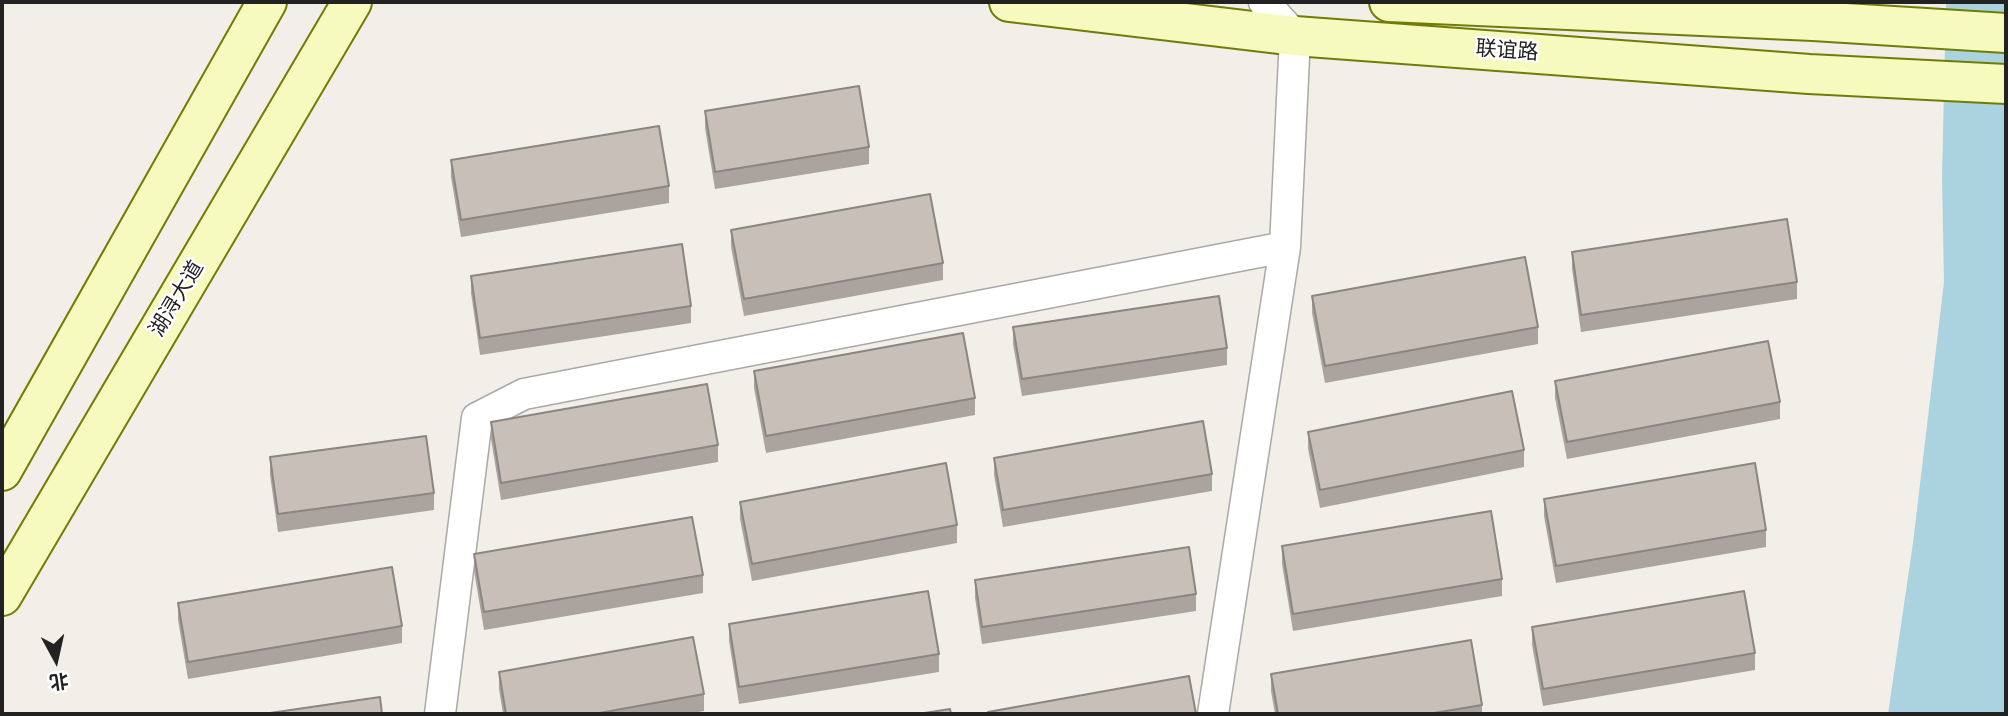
<!DOCTYPE html>
<html>
<head>
<meta charset="utf-8">
<style>
	body { margin:0 }
	#map { position:relative; width:2008px; height:716px; overflow:hidden; background:#f2efe9; font-family:Karla,"Noto Sans SC",sans-serif }
	canvas { display:block }
	.frame { position:absolute; inset:0; border:4px solid #222; pointer-events:none }
	.north { position:absolute; left:21px; top:625px; width:70px; height:70px; -webkit-text-stroke:5px #fff; paint-order:stroke; rotate:172deg; font-size:19px; font-weight:700; line-height:28px; text-align:center; color:#222 }
	.north::after { content:''; display:block; margin:auto; width:24px; height:32px; background:#222; clip-path:polygon(50% 0,100% 100%,50% 72%,0 100%) }
</style>
</head>
<body>
<div id="map">
<canvas width="2008" height="716"></canvas>
<div class="frame"></div>
<div class="north">北</div>
</div>
<script>
const context = document.querySelector('canvas').getContext('2d');
context.lineJoin = 'round';
function paint(path, color) {
  context.fillStyle = color;
  context.fill(path, 'evenodd');
}
function strokePath(path, color, width, dash) {
  context.strokeStyle = color;
  context.lineWidth = width;
  context.lineCap = dash ? 'butt' : 'round';
  context.setLineDash(dash || []);
  context.stroke(path);
}
function label(font, color, halo, rows, align = 'center') {
  context.font = font + ' Karla,"Noto Sans SC",sans-serif';
  context.lineWidth = 5;
  context.setLineDash([]);
  context.textBaseline = 'middle';
  context.strokeStyle = halo;
  context.fillStyle = color;
  for (const [text, x, y, turn = 0] of rows) {
    context.save();
    context.translate(x, y);
    context.rotate((+turn || 0) * Math.PI / 180);
    context.textAlign = isNaN(turn) ? turn : align;
    if (halo) context.strokeText(text, 0, 0);
    context.fillText(text, 0, 0);
    context.restore();
  }
}
const water = new Path2D(`
	M1946 2H2006V714H1888L1913 543 1944 282 1942 177Z`);
const street = new Path2D(`
	M440 714 477 418 524 394 1285 247
	M1213 714 1285 247 1295 36 1264 2`);
const secondary = new Path2D(`
	M1009 2 1295 36 1809 74 2006 84
	M1389 2 1813 21 2006 33
	M2 471 267 2
	M2 596 352 2`);
const wall = new Path2D(`
	M705 111 869 147V164L715 189 705 128Z
	M451 160 669 186V203L461 237 451 177Z
	M731 230 943 263V280L744 316 731 247Z
	M1572 252 1797 282V299L1581 332 1572 269Z
	M471 276 691 306V323L480 355 471 293Z
	M1312 296 1538 327V344L1325 383 1312 313Z
	M1013 327 1227 348V365L1022 396 1013 344Z
	M754 371 975 398V415L766 453 754 388Z
	M1555 381 1780 402V419L1567 459 1555 398Z
	M491 422 718 445V462L501 500 491 439Z
	M1308 432 1524 450V467L1320 508 1308 449Z
	M270 457 434 493V510L278 532 270 475Z
	M994 458 1212 474V491L1003 527 994 475Z
	M1544 499 1766 530V547L1556 583 1544 516Z
	M740 502 957 525V543L752 581 740 519Z
	M1282 546 1502 579V596L1293 631 1282 564Z
	M474 554 703 575V593L484 630 474 571Z
	M975 580 1196 594V611L982 644 975 598Z
	M178 603 402 626V643L188 679 178 620Z
	M729 624 939 654V672L739 704 729 641Z
	M1532 627 1755 653V670L1543 706 1532 645Z
	M499 672 704 694V711L688 714H503L499 689Z
	M1271 674 1482 705V714H1275L1271 691Z`);
const building = new Path2D(`
	M859 86 869 147 715 172 705 111Z
	M659 126 669 186 461 220 451 160Z
	M930 194 943 263 744 299 731 230Z
	M1787 219 1797 282 1581 315 1572 252Z
	M682 244 691 306 480 338 471 276Z
	M1525 257 1538 327 1325 366 1312 296Z
	M1219 296 1227 348 1022 379 1013 327Z
	M963 333 975 398 766 436 754 371Z
	M1768 341 1780 402 1567 442 1555 381Z
	M707 384 718 445 501 483 491 422Z
	M1512 391 1524 450 1320 490 1308 432Z
	M1203 421 1212 474 1003 510 994 458Z
	M426 436 434 493 278 514 270 457Z
	M946 463 957 525 752 564 740 502Z
	M1755 463 1766 530 1556 566 1544 499Z
	M1491 511 1502 579 1293 614 1282 546Z
	M692 517 703 575 484 612 474 554Z
	M1189 547 1196 594 982 627 975 580Z
	M392 567 402 626 188 662 178 603Z
	M928 591 939 654 739 687 729 624Z
	M1744 591 1755 653 1543 689 1532 627Z
	M693 637 704 694 594 714H506L499 672Z
	M1471 640 1482 705 1428 714H1278L1271 674Z
	M1189 676 1196 714H988V712Z
	M380 697 382 714H263Z
	M950 709 951 714H918Z`);
const streetNames = [
	["联谊路",1507,51,4],
	["湖浔大道",177,299,-59]
];
paint(water, '#aad3df');
strokePath(street, '#a9a9a9', 33);
strokePath(secondary, '#707d05', 42);
strokePath(street, '#fff', 30);
strokePath(secondary, '#f7fabf', 38);
paint(wall, '#aba49e');
paint(building, '#c7bfb8');
strokePath(building, '#8b8681', 2);
label('21px', '#222', '#fff', streetNames);
</script>
</body>
</html>
